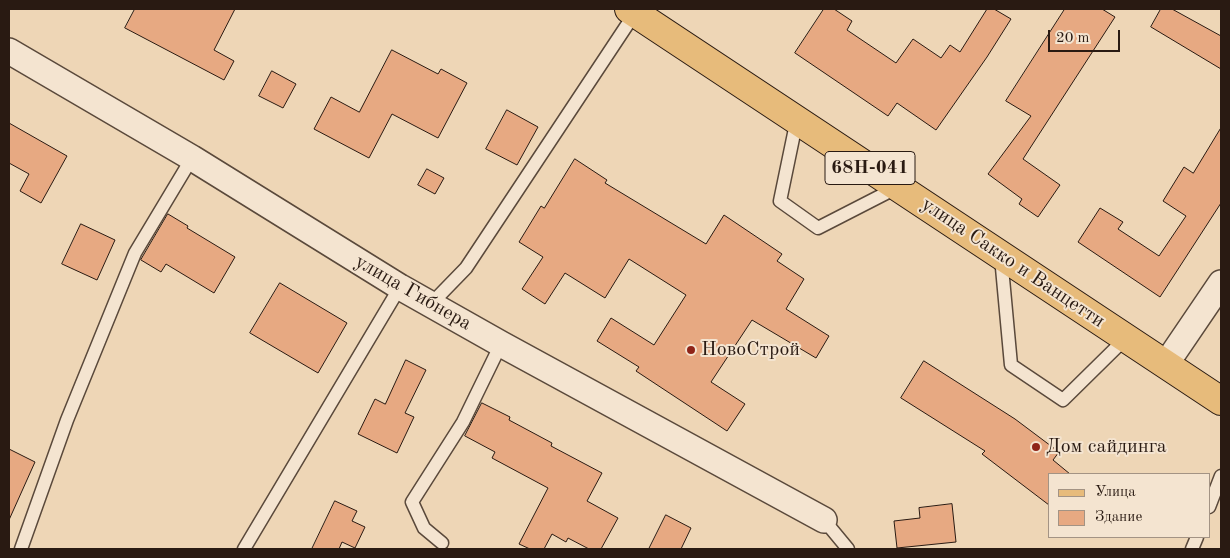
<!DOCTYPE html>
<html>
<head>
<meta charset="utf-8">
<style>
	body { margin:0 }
	#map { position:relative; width:1230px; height:558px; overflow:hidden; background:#eed6b6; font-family:"Old Standard TT",serif }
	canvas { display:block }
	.frame { position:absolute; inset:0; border:10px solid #291a12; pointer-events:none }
	.legend { position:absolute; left:1048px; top:473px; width:162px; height:65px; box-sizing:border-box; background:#f4e4d0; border:1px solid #a39384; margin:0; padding:6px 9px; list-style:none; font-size:15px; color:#291a12 }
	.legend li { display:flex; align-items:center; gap:10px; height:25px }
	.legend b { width:25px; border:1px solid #a39384 }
	.scale { position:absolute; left:1048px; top:30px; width:72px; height:22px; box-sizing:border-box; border:2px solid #291a12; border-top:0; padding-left:6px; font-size:15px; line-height:18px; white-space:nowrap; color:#291a12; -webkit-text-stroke:4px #f4e4d0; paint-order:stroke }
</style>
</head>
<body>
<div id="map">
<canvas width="1230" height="558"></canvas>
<div class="frame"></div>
<ul class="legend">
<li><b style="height:6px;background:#e7bb7b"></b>Улица</li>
<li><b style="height:14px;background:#e7a982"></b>Здание</li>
</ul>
<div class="scale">20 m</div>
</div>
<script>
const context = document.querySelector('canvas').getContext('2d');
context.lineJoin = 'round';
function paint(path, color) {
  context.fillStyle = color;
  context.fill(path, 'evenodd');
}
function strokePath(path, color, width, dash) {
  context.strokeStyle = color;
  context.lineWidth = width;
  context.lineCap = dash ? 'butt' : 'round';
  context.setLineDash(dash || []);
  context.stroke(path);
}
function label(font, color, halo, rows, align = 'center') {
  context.font = font + ' "Old Standard TT",serif';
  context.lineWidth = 4;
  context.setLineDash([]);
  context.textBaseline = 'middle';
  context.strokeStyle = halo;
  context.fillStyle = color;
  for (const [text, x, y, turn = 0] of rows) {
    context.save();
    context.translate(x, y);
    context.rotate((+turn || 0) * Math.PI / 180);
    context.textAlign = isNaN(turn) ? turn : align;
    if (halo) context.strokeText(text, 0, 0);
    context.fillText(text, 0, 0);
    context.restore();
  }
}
const building = new Path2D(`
	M135 9H235L214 50 234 61 224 80 125 28Z
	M824 9H834L852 21 847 30 896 63 913 39 941 58 950 45 960 52 987 9H994L1011 19 987 57 936 130 897 103 888 116 795 53Z
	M1065 9H1102L1115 17 1023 159 1060 185 1038 217 1019 204 1022 199 988 174 1031 116 1006 101Z
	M1161 9H1172L1221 36V69L1151 27Z
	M392 50 438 74 441 69 467 83 438 138 392 114 369 158 314 129 331 97 359 112Z
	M272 71 296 84 283 108 259 96Z
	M507 110 538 127 517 165 486 149Z
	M9 123 67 156 41 203 20 191 29 174 9 163Z
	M1221 128V203L1160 297 1078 242 1100 208 1123 222 1118 229 1159 256 1186 216 1163 201 1184 167 1193 173Z
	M575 159 607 180 605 183 706 244 724 215 782 254 777 261 804 279 786 309 829 336 816 358 752 320 711 382 745 404 727 431 636 371 639 367 597 341 611 318 654 345 686 295 629 259 605 298 565 273 545 304 522 289 543 257 519 242 541 206 544 208Z
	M427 169 444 178 435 194 418 185Z
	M168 214 188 226 187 228 235 257 214 293 166 264 161 272 141 260Z
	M81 224 115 240 97 280 62 264Z
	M280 283 347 323 318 373 250 333Z
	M406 360 426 370 405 413 414 417 397 453 358 434 375 399 385 404Z
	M924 361 1015 419 1059 452 1053 460 1070 474H1049V505L982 454 985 451 901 398Z
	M482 403 510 417 509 420 552 443 551 446 602 473 587 501 618 518 601 549H589L568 538 566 542 552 534 544 549H530L519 544 548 488 492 458 495 452 465 436Z
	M9 449 35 462 9 520Z
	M335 501 357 511 352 521 365 527 355 548 342 542 339 549H312Z
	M952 504 956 542 897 548 894 521 920 518 919 508Z
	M666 515 691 528 681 549H649Z`);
const service = new Path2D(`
	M797 119 780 201 818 228 898 187
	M1001 257 1011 365 1063 400 1126 338
	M431 304 466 268 635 13
	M1209 507 1221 476
	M824 520 848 549
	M442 543 424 528 412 502 463 422 501 344
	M21 549 67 420 135 253 192 158
	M244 549 400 287
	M1192 549 1197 537`);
const minor = new Path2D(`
	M9 51 192 158 400 287 501 344 824 520
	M1166 364 1221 283`);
const primary = new Path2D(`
	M629 9 1221 401`);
const markers = [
	[691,350,5,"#8f2418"],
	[1036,447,5,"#8f2418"]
];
const shields = [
	[870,168,90]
];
const shieldNames = [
	["68Н-041",870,168]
];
const streetNames = [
	["улица Сакко и Ванцетти",1013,263,34],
	["улица Гибнера",413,293,30]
];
const poiNames = [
	["НовоСтрой",701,350],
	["Дом сайдинга",1046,447]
];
paint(building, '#e7a982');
strokePath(building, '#291a12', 1);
strokePath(service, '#5a493b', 15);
strokePath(minor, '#5a493b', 28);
strokePath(primary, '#291a12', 30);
strokePath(service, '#f4e4d0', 12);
strokePath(minor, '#f4e4d0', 25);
strokePath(primary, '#e7bb7b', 28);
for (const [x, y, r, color] of markers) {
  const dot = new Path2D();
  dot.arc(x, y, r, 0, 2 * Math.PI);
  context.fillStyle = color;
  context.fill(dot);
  strokePath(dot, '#f4e4d0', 2);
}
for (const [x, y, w] of shields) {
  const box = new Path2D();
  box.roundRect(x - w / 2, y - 16.5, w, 33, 4);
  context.fillStyle = '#f4e4d0';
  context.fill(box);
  strokePath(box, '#291a12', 1);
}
label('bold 19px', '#291a12', null, shieldNames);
label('20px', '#291a12', '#f4e4d0', streetNames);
label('20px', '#291a12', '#f4e4d0', poiNames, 'left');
</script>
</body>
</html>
